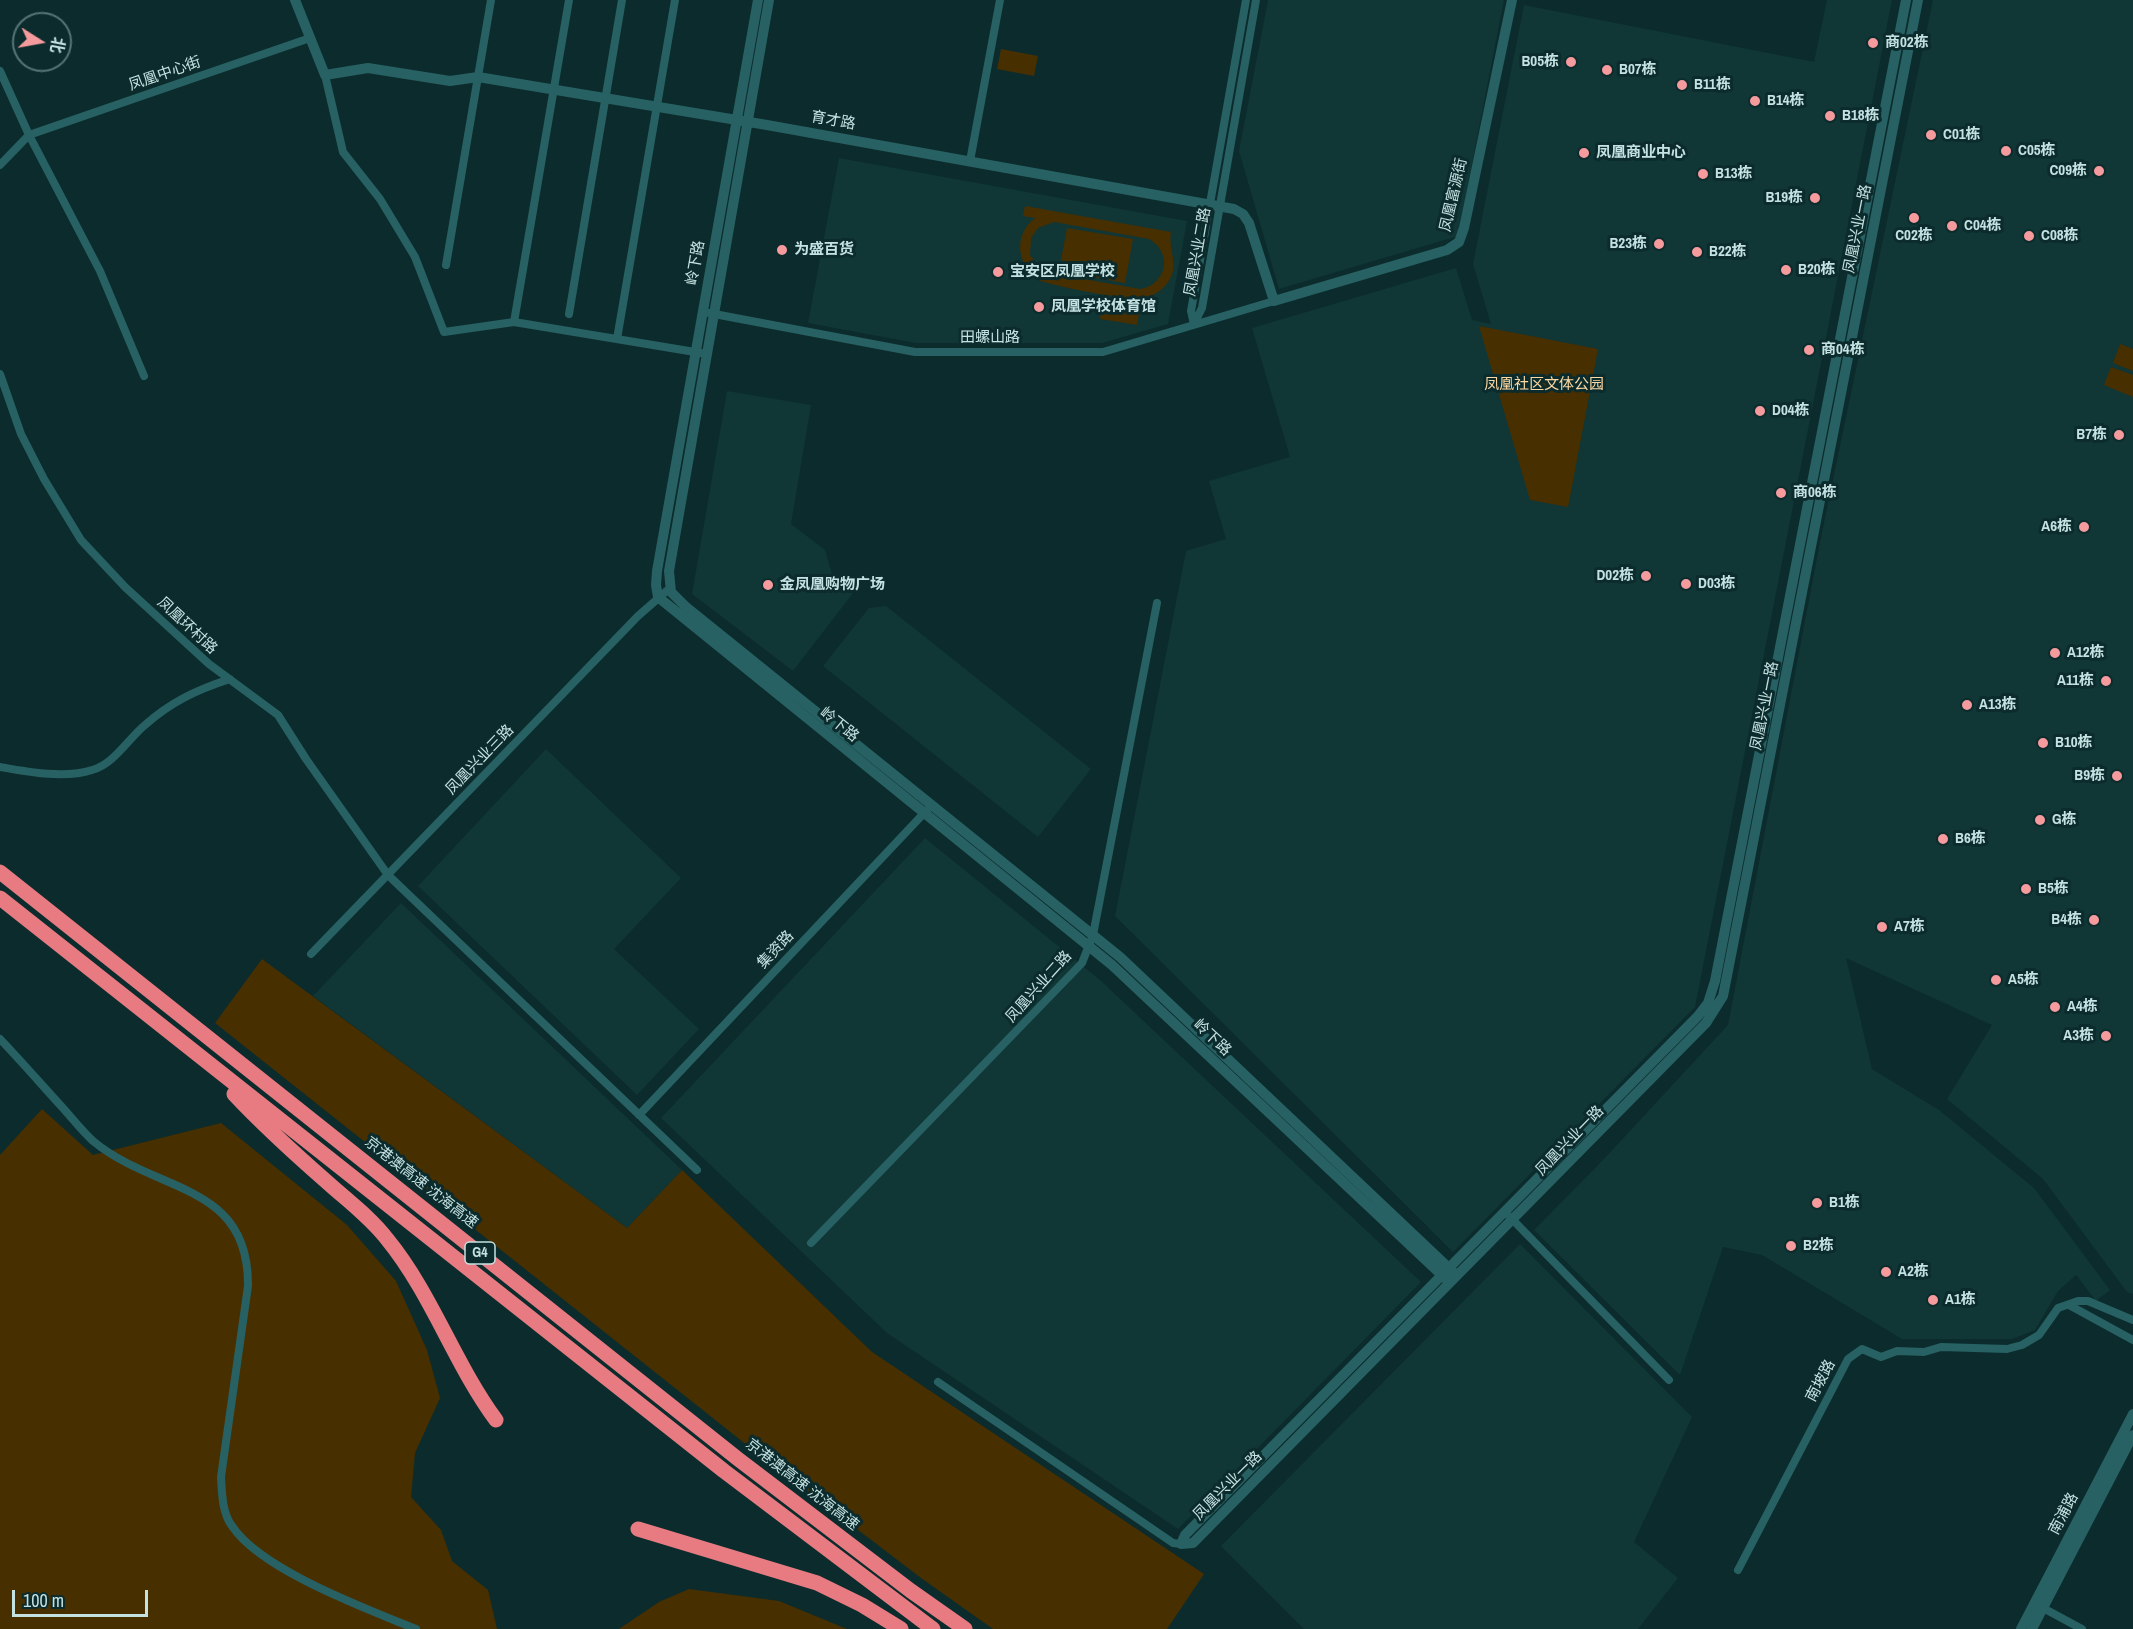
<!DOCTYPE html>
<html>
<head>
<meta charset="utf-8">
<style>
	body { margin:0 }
	#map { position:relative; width:2133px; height:1629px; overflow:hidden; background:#0c2b2c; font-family:"Archivo Narrow","Noto Sans SC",sans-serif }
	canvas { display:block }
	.north { position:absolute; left:12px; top:12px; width:60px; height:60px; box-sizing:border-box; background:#0c2b2c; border:2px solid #567475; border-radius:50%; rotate:101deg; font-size:16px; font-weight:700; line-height:24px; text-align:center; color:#c5e2e2 }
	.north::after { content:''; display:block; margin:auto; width:21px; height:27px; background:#f59b9e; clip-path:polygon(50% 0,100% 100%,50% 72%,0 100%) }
	.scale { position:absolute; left:12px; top:1590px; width:136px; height:27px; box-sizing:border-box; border:3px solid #c5e2e2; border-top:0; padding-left:8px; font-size:18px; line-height:21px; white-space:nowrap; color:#c5e2e2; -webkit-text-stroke:4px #0c2b2c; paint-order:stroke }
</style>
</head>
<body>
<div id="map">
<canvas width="2133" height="1629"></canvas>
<div class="north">北</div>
<div class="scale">100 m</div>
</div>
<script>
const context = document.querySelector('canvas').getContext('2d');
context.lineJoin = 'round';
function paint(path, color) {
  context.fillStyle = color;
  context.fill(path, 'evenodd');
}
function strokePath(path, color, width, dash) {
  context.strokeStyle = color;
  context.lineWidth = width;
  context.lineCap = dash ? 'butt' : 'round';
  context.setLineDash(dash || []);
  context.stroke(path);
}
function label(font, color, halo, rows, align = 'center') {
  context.font = font + ' "Archivo Narrow","Noto Sans SC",sans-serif';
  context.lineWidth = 6;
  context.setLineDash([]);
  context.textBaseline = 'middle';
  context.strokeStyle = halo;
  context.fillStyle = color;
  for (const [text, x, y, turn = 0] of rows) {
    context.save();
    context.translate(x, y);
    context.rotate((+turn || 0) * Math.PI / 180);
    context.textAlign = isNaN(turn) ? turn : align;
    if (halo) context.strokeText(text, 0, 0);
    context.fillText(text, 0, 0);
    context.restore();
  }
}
const built = new Path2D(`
	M1268 0H1504L1458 236 1279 289 1239 151Z
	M1827 0H1892L1695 1007 1453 1252 1115 916 1186 551 1226 539 1209 481 1290 457 1252 328 1456 268 1472 320 1491 324 1473 264 1524 5 1814 62Z
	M1933 0H2133V1294L2127 1292 2043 1179 1947 1099 1992 1025 1846 958 1872 1069 1939 1110 2034 1188 2110 1290 2096 1301 2076 1275 2058 1291 2035 1330 2012 1339H1902L1762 1255 1723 1247 1680 1375 1534 1230 1603 1160 1728 1025 1821 537Z
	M839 158 1187 221 1168 324 1102 343H916L808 323Z
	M727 391 811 405 791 524 825 550 833 577 853 593 793 671 692 594Z
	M886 606 1091 769 1038 837 823 666 869 608Z
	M546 749 681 878 614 949 699 1029 637 1095 418 886Z
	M925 838 1100 980 1421 1282 1178 1529 887 1333 661 1118Z
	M401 903 682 1170 627 1228 313 996Z
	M1520 1244 1692 1417 1634 1542 1678 1578 1638 1629H1304L1221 1546Z`);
const green = new Path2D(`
	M1001 49 1038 56 1034 76 997 69Z
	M1025 206 1171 232C1168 248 1178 262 1171 277 1166 287 1157 295 1146 297 1129 302 1060 287 1041 281 1017 267 1012 236 1035 218L1023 216ZM1054 222 1149 239C1173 252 1167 285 1140 289L1050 273 1040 269 1030 255 1031 238 1038 228Z
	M1067 228 1133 239 1125 283 1059 271Z
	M1104 296 1141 303 1137 325 1100 319Z
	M1479 326 1598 349 1568 507 1530 500Z
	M2120 344 2133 349V371L2113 363Z
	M2111 367 2133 375V397L2104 385Z
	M262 959 627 1228 682 1170 872 1352 1204 1574 1167 1629H993L921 1578 748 1446 215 1023Z
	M42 1109 93 1155 221 1123 347 1225 396 1281 427 1350 440 1398 415 1453 411 1497 441 1530 452 1561 488 1590 497 1629H0V1155Z
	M689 1589 779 1601 847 1629H619L659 1602Z`);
const minor = new Path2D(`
	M0 71 29 135 100 271 144 376
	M325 75 343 152 380 199 415 257 444 332 514 322 707 354
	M970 161 1000 0
	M0 165 29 135 310 38
	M446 265 491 0
	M709 313 915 352H1103L1274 301
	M569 314 622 0
	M514 322 569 0
	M1194 324 1202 308 1256 0
	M1194 324 1191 311 1246 0
	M617 339 675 0
	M0 374 21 434 44 479 81 540 125 587 209 664 278 715 306 759 388 875 697 1170
	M0 767C28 772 65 779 92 770 114 764 128 739 145 725 171 702 196 690 230 679
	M311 954 638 616 670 588
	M0 1039C21 1061 41 1084 62 1107 72 1118 82 1131 93 1141 157 1194 249 1182 248 1286L221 1477C222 1493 222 1513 232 1526 261 1570 367 1609 416 1629
	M639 1115 927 810
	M1508 1215 1669 1380
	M811 1243 1082 963 1093 935 1157 603
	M2069 1305 2133 1340
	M938 1382 1173 1543 1181 1544
	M1738 1570 1848 1359 1862 1349 1881 1357 1897 1351 1924 1352 1941 1347 2007 1349 2022 1345 2039 1335 2058 1308 2078 1301H2088L2133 1320
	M2043 1608 2082 1629`);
const tertiary = new Path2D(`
	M295 0 325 75 368 68 450 81 478 77 767 125 1234 209 1243 214 1249 223 1274 301 1447 250 1459 242 1464 228 1512 0
	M758 0 657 571 656 585 658 597 1112 965 1446 1279
	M769 0 669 571 671 592 686 607 1120 957 1453 1272
	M1181 1544 1193 1543 1706 1023 1723 996 1918 0
	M1181 1544 1185 1535 1698 1016 1708 1003 1715 981 1906 0
	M2021 1629 2133 1414
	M2032 1629 2133 1435`);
const motorway = new Path2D(`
	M0 872 738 1459 911 1591 965 1629
	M0 898 724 1471 933 1629
	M234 1094C264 1126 295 1154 327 1182 348 1201 370 1217 387 1239 432 1294 454 1363 496 1420
	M638 1529 817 1583 862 1605 901 1629`);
const markers = [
	[1873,43,6,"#f59b9e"],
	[1571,62,6,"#f59b9e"],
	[1607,70,6,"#f59b9e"],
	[1682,85,6,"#f59b9e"],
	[1755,101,6,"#f59b9e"],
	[1830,116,6,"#f59b9e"],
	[1931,135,6,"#f59b9e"],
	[2006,151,6,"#f59b9e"],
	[1584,153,6,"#f59b9e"],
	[2099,171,6,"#f59b9e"],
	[1703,174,6,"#f59b9e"],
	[1815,198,6,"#f59b9e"],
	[1914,218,6,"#f59b9e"],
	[1952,226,6,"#f59b9e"],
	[2029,236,6,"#f59b9e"],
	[1659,244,6,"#f59b9e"],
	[782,250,6,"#f59b9e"],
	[1697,252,6,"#f59b9e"],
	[1786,270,6,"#f59b9e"],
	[998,272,6,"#f59b9e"],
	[1039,307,6,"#f59b9e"],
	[1809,350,6,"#f59b9e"],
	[1760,411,6,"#f59b9e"],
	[2119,435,6,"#f59b9e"],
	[1781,493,6,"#f59b9e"],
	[2084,527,6,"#f59b9e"],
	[1646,576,6,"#f59b9e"],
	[1686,584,6,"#f59b9e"],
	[768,585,6,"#f59b9e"],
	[2055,653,6,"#f59b9e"],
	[2106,681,6,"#f59b9e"],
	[1967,705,6,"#f59b9e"],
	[2043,743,6,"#f59b9e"],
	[2117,776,6,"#f59b9e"],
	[2040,820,6,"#f59b9e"],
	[1943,839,6,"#f59b9e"],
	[2026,889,6,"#f59b9e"],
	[2094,920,6,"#f59b9e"],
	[1882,927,6,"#f59b9e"],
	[1996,980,6,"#f59b9e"],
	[2055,1007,6,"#f59b9e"],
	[2106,1036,6,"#f59b9e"],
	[1817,1203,6,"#f59b9e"],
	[1791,1246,6,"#f59b9e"],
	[1886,1272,6,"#f59b9e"],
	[1933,1300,6,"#f59b9e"]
];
const shields = [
	[480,1253,30]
];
const shieldNames = [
	["G4",480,1253]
];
const poiNames = [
	["商02栋",1885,43],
	["B05栋",1559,62,"right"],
	["B07栋",1619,70],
	["B11栋",1694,85],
	["B14栋",1767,101],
	["B18栋",1842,116],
	["C01栋",1943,135],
	["C05栋",2018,151],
	["凤凰商业中心",1596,153],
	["C09栋",2087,171,"right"],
	["B13栋",1715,174],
	["B19栋",1803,198,"right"],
	["C04栋",1964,226],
	["C02栋",1914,236,"center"],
	["C08栋",2041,236],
	["B23栋",1647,244,"right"],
	["为盛百货",794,250],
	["B22栋",1709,252],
	["B20栋",1798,270],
	["宝安区凤凰学校",1010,272],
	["凤凰学校体育馆",1051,307],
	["商04栋",1821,350],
	["D04栋",1772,411],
	["B7栋",2107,435,"right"],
	["商06栋",1793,493],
	["A6栋",2072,527,"right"],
	["D02栋",1634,576,"right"],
	["D03栋",1698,584],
	["金凤凰购物广场",780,585],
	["A12栋",2067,653],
	["A11栋",2094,681,"right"],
	["A13栋",1979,705],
	["B10栋",2055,743],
	["B9栋",2105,776,"right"],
	["G栋",2052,820],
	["B6栋",1955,839],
	["B5栋",2038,889],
	["B4栋",2082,920,"right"],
	["A7栋",1894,927],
	["A5栋",2008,980],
	["A4栋",2067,1007],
	["A3栋",2094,1036,"right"],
	["B1栋",1829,1203],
	["B2栋",1803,1246],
	["A2栋",1898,1272],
	["A1栋",1945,1300]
];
const streetNames = [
	["凤凰中心街",165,74,-19],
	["育才路",833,121,10],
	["凤凰富源街",1454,195,-77],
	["凤凰兴业一路",1858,229,-79],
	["凤凰兴业二路",1198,252,-80],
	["岭下路",696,263,-80],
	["田螺山路",990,338],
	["凤凰环村路",187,626,43],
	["凤凰兴业一路",1765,706,-79],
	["岭下路",839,725,39],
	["凤凰兴业三路",480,760,-46],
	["集资路",776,950,-47],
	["凤凰兴业二路",1039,987,-48],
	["岭下路",1212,1038,43],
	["凤凰兴业一路",1570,1141,-46],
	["京港澳高速 沈海高速",421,1183,38],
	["南坡路",1821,1381,-62],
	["京港澳高速 沈海高速",802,1485,38],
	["凤凰兴业一路",1228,1486,-45],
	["南浦路",2064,1514,-62]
];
const parkNames = [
	["凤凰社区文体公园",1544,385]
];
paint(built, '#103636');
paint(green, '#482f00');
strokePath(minor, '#276163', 8);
strokePath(tertiary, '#276163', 10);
strokePath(motorway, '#e77b81', 15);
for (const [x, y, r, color] of markers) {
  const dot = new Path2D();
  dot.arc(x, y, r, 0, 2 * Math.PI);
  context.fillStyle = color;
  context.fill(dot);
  strokePath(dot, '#0c2b2c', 2);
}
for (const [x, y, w] of shields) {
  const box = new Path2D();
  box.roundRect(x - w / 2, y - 11, w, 22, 4.5);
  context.fillStyle = '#0c2b2c';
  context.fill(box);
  strokePath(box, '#c5e2e2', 1.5);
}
label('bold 14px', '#c5e2e2', null, shieldNames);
label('bold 15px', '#c5e2e2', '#0c2b2c', poiNames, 'left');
label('15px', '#c5e2e2', '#0c2b2c', streetNames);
label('15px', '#fcd9a4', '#0c2b2c', parkNames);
</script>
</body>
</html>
